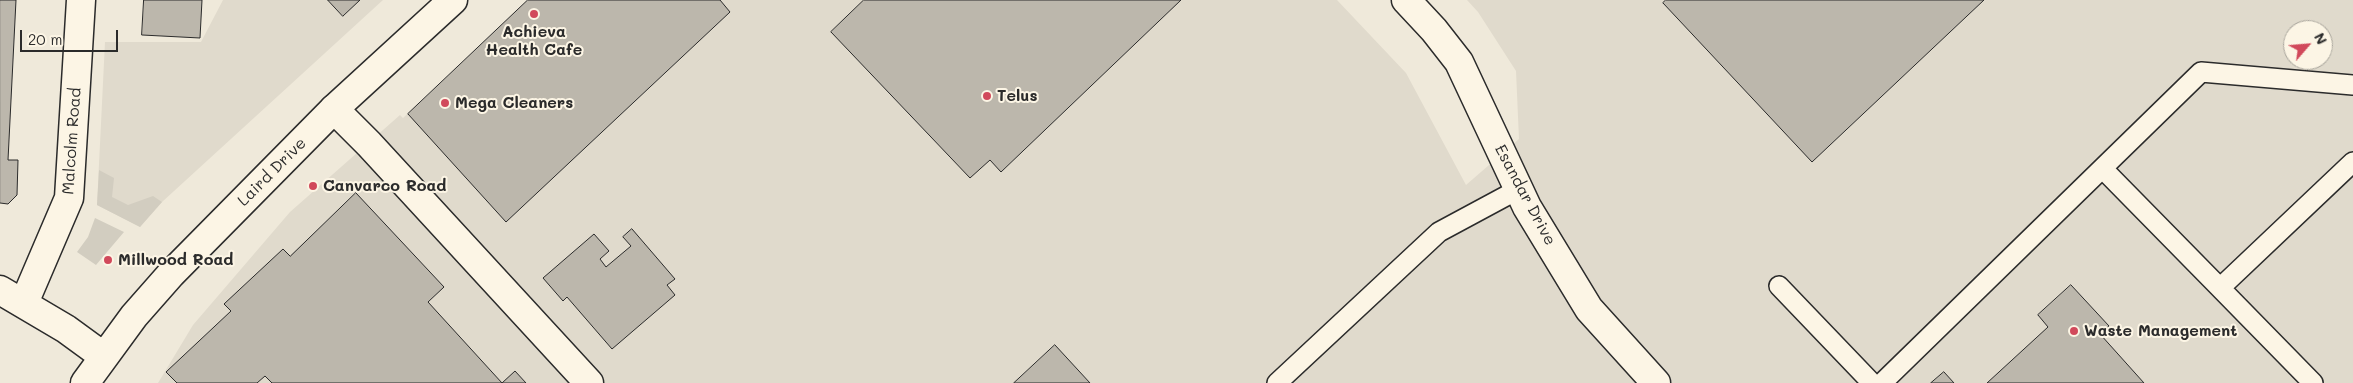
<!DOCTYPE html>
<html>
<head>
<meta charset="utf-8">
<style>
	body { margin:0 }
	#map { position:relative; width:2353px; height:383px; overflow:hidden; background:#efe9da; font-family:Mali,sans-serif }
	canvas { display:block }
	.north { position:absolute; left:2283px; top:20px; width:50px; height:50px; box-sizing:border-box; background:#fcf5e5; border:1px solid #a8a49b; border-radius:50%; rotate:63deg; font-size:14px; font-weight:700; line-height:20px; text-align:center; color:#2b2b2b }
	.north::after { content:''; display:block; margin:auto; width:18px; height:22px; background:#d1495b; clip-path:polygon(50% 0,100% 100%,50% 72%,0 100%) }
	.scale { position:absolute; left:20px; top:30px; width:98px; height:22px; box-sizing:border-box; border:2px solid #2b2b2b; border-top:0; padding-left:6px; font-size:15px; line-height:18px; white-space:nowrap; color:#2b2b2b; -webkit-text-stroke:4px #fcf5e5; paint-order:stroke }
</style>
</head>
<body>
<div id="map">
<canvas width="2353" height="383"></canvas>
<div class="north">N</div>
<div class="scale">20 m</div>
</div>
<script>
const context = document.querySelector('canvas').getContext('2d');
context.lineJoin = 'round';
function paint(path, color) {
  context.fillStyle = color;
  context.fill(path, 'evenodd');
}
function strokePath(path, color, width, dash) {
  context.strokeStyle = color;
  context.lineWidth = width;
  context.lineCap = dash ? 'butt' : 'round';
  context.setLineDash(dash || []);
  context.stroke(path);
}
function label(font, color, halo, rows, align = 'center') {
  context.font = font + ' Mali,sans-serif';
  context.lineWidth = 4;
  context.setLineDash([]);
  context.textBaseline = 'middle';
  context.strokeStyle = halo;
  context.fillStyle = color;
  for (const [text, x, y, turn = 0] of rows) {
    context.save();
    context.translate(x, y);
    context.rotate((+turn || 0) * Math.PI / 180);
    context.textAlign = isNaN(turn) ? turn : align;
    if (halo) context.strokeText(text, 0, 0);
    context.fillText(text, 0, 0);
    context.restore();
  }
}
const built = new Path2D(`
	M223 0H383L162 202 140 227 97 205 105 42H201Z
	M527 0H1337L1406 73 1466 185 1519 139 1516 71 1478 12 1467 0H2353V383H158L193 325 290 212 400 115 403 118ZM2293 30H2323V60H2293Z`);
const green = new Path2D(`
	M99 170 114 178 112 197 128 205 153 196 162 202 140 227 97 205Z
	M95 218 124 232 96 265 77 252 88 237Z`);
const building = new Path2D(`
	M0 0H16L8 160H18L17 195 8 204 0 203Z
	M144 0H202L200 38 142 35Z
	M328 0H360L343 16Z
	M528 0H720L730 12 506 222 408 114Z
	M864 0H1181L1001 172 990 160 970 178 831 32Z
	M1666 0H1984L1812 162 1663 3Z
	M356 193 444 287 428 302 502 383 515 371 526 383H272L265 376 257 383H177L166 372 231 311 224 304 283 249 290 256Z
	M632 229 675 279 667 285 675 295 612 349 567 297 563 301 543 278 594 234 609 251 600 259 606 267 631 246 623 237Z
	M2071 285 2109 326 2100 334 2144 383H1987L2048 327 2038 315Z
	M1055 345 1090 383H1014Z
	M1944 372 1954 383H1931Z`);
const lane = new Path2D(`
	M2103 169 2220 288
	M1779 286 1872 383
	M1277 383 1439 232 1519 189
	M1882 383 2201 72 2353 85
	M2313 383 2220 288 2353 162`);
const street = new Path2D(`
	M1406 0 1434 30 1459 62 1527 207 1589 309 1656 383
	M334 109 369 144 589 383
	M24 303 69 198 81 0`);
const secondary = new Path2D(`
	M0 290 66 329 103 356
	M85 383 134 316 171 274 334 109 453 0`);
const markers = [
	[534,14,5,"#d1495b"],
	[987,96,5,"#d1495b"],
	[445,103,5,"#d1495b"],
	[313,186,5,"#d1495b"],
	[108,260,5,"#d1495b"],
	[2074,331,5,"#d1495b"]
];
const poiNames = [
	["Achieva",534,32,"center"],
	["Health Cafe",534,50,"center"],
	["Telus",997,96],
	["Mega Cleaners",455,103],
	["Canvarco Road",323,186],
	["Millwood Road",118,260],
	["Waste Management",2084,331]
];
const streetNames = [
	["Malcolm Road",72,141,-86],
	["Laird Drive",272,172,-45],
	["Esandar Drive",1525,195,62]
];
paint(built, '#e0dacc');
paint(green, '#d2cdc0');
paint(building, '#bcb7ac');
strokePath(building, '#2b2b2b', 1);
strokePath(lane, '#2b2b2b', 22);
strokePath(street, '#2b2b2b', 31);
strokePath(secondary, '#2b2b2b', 31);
strokePath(lane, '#fcf5e5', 19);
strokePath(street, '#fcf5e5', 28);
strokePath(secondary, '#fcf5e5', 28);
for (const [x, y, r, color] of markers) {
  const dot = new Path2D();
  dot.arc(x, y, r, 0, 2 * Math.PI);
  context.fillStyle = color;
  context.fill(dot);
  strokePath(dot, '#fcf5e5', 2);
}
label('bold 16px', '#2b2b2b', '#fcf5e5', poiNames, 'left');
label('16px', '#2b2b2b', '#fcf5e5', streetNames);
</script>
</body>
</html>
